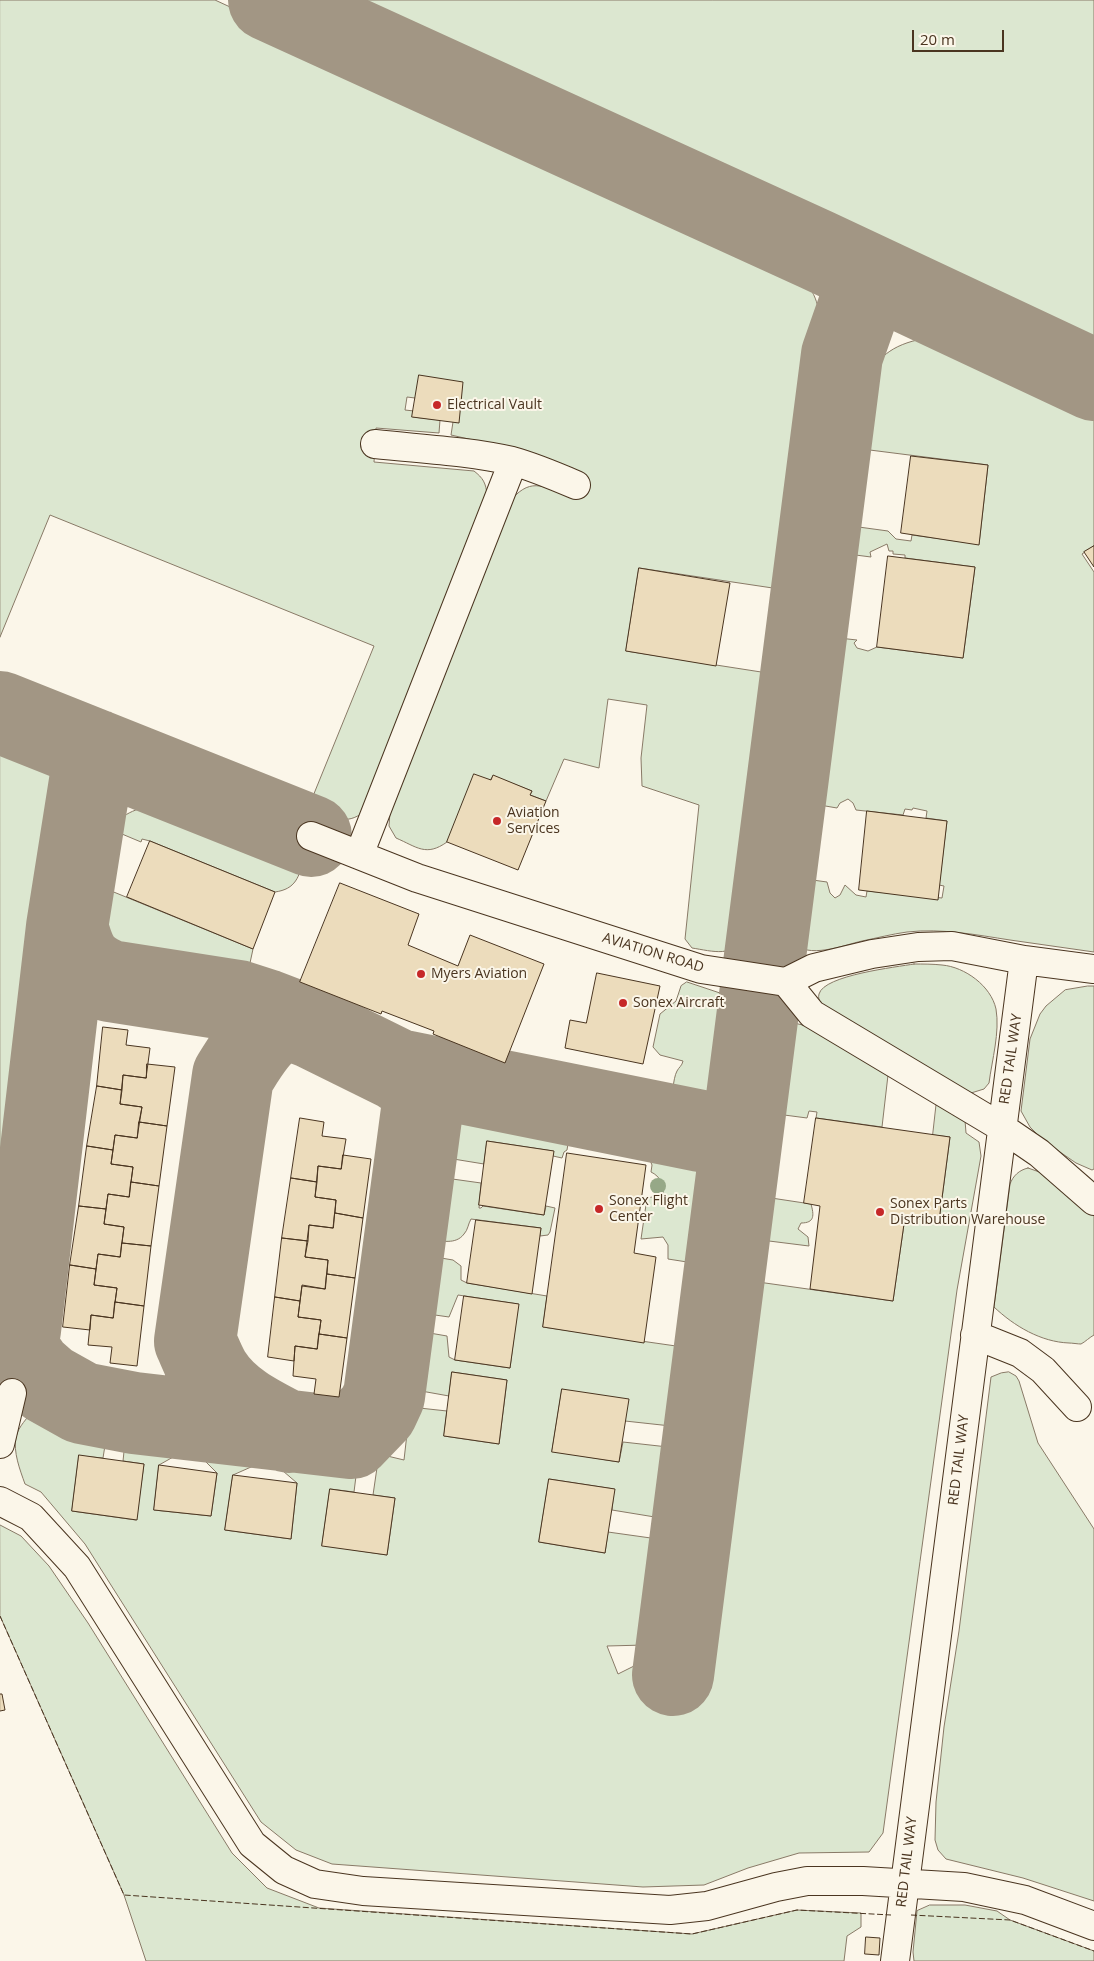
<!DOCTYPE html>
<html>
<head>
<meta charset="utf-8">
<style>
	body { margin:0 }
	#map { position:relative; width:1094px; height:1961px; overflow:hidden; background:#fbf6e9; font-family:"Open Sans",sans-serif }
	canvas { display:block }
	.scale { position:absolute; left:912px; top:30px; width:92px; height:22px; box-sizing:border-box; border:2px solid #4a3520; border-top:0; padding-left:6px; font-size:15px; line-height:18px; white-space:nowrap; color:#4a3520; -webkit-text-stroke:4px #fbf6e9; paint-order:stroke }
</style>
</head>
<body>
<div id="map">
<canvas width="1094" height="1961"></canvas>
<div class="scale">20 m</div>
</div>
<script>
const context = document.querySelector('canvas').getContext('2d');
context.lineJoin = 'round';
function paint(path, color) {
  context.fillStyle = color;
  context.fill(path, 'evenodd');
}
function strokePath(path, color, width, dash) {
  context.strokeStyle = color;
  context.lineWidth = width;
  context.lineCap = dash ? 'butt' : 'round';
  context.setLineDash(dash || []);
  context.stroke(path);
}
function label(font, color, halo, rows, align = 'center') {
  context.font = font + ' "Open Sans",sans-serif';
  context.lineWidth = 4;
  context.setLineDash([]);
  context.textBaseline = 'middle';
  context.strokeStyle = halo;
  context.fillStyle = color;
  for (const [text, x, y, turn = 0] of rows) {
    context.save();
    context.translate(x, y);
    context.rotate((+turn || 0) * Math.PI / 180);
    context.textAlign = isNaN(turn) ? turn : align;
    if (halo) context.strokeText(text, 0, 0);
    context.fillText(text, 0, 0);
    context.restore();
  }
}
const green = new Path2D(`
	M0 0H215L792 267C813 288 819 299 821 329L786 590 639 568 626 651 774 674 743 934C736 959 712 951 692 948L685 939 699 805 642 786 641 758 647 705 608 699 599 768 564 759 546 801 530 795 532 791 493 776 447 842C426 857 417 847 396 838L389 826 390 812 512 499C532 476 546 488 570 497L508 448 451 435 453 422 415 398 407 397 405 410 414 411 413 417 440 420 439 433 376 428 374 462 474 471C483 478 486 483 487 495L364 812C345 826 335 817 315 810L311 801 374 646 50 515 0 637Z
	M332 0H1094V353Z
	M936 337 951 341 1094 407V546L1082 554 1094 572V952C1066 948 1038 944 1010 940 977 935 942 928 907 932 892 934 877 938 862 941 844 945 807 960 793 942L798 878 827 882 830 893 835 898 840 895 845 885 856 895 866 897 867 891 942 898 944 886 939 885 947 821 926 818 927 811 913 808 912 810 905 809 903 815 856 810 853 803 848 799 840 803 837 808 808 803 830 637 857 640 854 643 857 648 868 651 877 647 963 658 975 567 905 558V555L893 554V551H889L887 544 870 552 871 557 840 553 844 525 888 531 896 539 911 541 912 535 979 544 988 465 854 448C862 388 863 344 936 337Z
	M0 738C24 748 52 757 63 782 67 792 67 804 68 814L0 1304Z
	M160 805 170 806 304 858C299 877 296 889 275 892L150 841 142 839 141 842 110 829C124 812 139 807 160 805Z
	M99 886 253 949 247 977 244 978 114 958C89 946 92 912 93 889Z
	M914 964C923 964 933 964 942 965 965 967 991 986 996 1009 1000 1032 992 1060 989 1083L984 1089 971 1093 827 1010C823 1005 817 1001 819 994 824 975 897 967 914 964Z
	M687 982 723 994 729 998 733 1009 723 1095 716 1107 704 1111 674 1108C671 1101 673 1078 677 1071 679 1067 682 1066 683 1061L660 1055 653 1047 660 1014 676 1001 681 986Z
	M1088 986H1094V1169L1092 1170 1076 1163 1044 1141 1030 1127 1021 1111 1030 1039 1040 1014 1046 1006 1065 990Z
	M794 1023 807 1026 888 1075 882 1127 816 1118 817 1112 809 1111 807 1118 769 1113 779 1030Z
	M467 1095 572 1118 567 1150 564 1152 562 1158 553 1156V1151L487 1141 484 1164 441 1157 449 1109Z
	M937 1099 965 1120 966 1133 979 1142 981 1156 957 1290 883 1833 869 1852 799 1853 748 1868 704 1885 643 1887 332 1864 296 1850 261 1822 85 1544 41 1492 25 1484C20 1470 13 1452 16 1437 18 1427 28 1417 34 1410L109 1420 103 1458 79 1456 72 1511 136 1520 144 1464 123 1461 127 1423 184 1428 182 1452 159 1465 154 1510 211 1516 217 1473 198 1454 202 1431 262 1439 260 1463 233 1475 225 1530 291 1539 297 1483 276 1465 279 1441 359 1452 354 1492 330 1489 322 1545 387 1555 395 1498 373 1495 379 1454 404 1460 410 1407 447 1411 444 1436 499 1444 507 1380 452 1372 449 1396 410 1389 418 1331 447 1336 449 1357 455 1360 510 1368 518 1304 458 1295 449 1317 421 1313 429 1256 453 1260 461 1266V1280L467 1283 547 1296 543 1327 690 1348 680 1427 625 1421 562 1389 552 1451 619 1462 623 1442 677 1448 667 1519 612 1510 614 1489 549 1479 539 1542 605 1553 608 1532 665 1540 652 1635 645 1645 607 1646 618 1674 634 1666H647V1683L696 1687 751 1281 893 1301 905 1217 939 1221 950 1137 933 1135Z
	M650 1135C677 1140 712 1140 712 1175L700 1264 668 1259V1245L663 1237 641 1239 647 1198 663 1195C665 1186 660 1176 651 1172L652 1165 647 1153Z
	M1028 1168 1045 1174 1094 1215V1335C1090 1337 1085 1342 1081 1344 1078 1344 1072 1343 1069 1343 1041 1342 1014 1326 994 1307L1010 1184C1013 1176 1019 1170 1028 1168Z
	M438 1177 481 1183 479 1208H481L483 1206 544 1215 546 1206 555 1208 550 1232 548 1235 540 1236 541 1228 471 1219C468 1224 468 1230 464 1234 456 1245 441 1241 430 1239Z
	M758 1196 811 1204C814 1215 815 1223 801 1223L798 1229 808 1237 809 1246 753 1239Z
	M1009 1372 1016 1376 1019 1381 1038 1443 1094 1529V1901L1023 1878 946 1859 938 1850 935 1840 936 1802 944 1727 959 1631 991 1377 1001 1373Z
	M0 1525 21 1536 49 1566 88 1623 232 1853 267 1888 319 1908 692 1934 797 1910 861 1913V1927L847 1936 844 1961H146L124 1895 0 1616Z
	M930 1905H965L997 1911 1010 1920 1094 1951V1961H914L913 1952 917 1911Z`);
const taxiway = new Path2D(`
	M269 0 817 250 1094 380
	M0 712 311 836
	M67 927C75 956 80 969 110 981L238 1001 266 1010 313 1028 398 1070 417 1083 424 1095 384 1396 377 1411 351 1438 134 1413 82 1403 48 1384 32 1370 23 1357 16 1343 20 1330 67 927 95 750
	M398 1070 701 1131C727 1134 728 1129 744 1109
	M289 1432C260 1417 228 1402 210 1373 204 1363 200 1352 195 1341L233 1076C247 1054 263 1023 291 1020
	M673 1675 842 355 870 275`);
const building = new Path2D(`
	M419 375 463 382 459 423 412 417Z
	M911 456 988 465 979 545 901 533Z
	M1094 546V567L1084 552Z
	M888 556 975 567 963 658 877 647Z
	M639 568 730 583 716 666 626 651Z
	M474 774 491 780 493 775 532 791 530 795 546 801 518 870 447 842Z
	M867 811 947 821 938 900 859 890Z
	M150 841 275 892 253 949 127 897Z
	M340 883 419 914 408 945 458 966 470 935 544 964 505 1063 433 1034 434 1031 382 1011 381 1014 300 982Z
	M597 973 660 986 643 1064 565 1048 570 1020 586 1023Z
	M103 1027 128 1030 126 1045 150 1048 146 1078 123 1075 122 1090 97 1086Z
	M147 1064 175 1067 167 1126 139 1122 142 1107 120 1104 123 1075 146 1078Z
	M97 1086 122 1090 120 1104 142 1107 137 1138 115 1135 113 1150 87 1146Z
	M300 1118 324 1122 322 1136 346 1139 341 1169 318 1166 317 1182 291 1178Z
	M816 1118 950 1137 939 1221 905 1217 893 1301 810 1289 820 1206 804 1203Z
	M139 1122 167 1126 159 1186 131 1182 133 1167 111 1164 115 1135 137 1138Z
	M487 1141 554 1151 544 1215 479 1205Z
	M87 1146 113 1150 111 1164 133 1167 129 1197 108 1194 106 1209 79 1206Z
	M567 1153 646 1165 634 1253 656 1257 644 1343 543 1327Z
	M343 1155 371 1159 363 1218 335 1213 336 1200 315 1197 318 1166 341 1169Z
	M291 1178 317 1182 315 1197 336 1200 333 1228 309 1225 308 1241 282 1238Z
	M131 1182 159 1186 151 1246 122 1243 124 1227 104 1224 108 1194 129 1197Z
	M79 1206 106 1209 104 1224 124 1227 120 1257 98 1254 96 1269 70 1265Z
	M335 1213 363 1218 355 1278 327 1274 328 1260 305 1257 309 1225 333 1228Z
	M476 1220 541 1228 532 1294 467 1283Z
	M282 1238 308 1241 305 1257 328 1260 325 1289 302 1285 300 1301 275 1297Z
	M122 1243 151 1246 144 1306 115 1302 117 1288 94 1285 98 1254 120 1257Z
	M70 1265 96 1269 94 1285 117 1288 113 1318 91 1315 90 1330 63 1327Z
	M327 1274 355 1278 347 1338 319 1334 321 1320 298 1317 302 1286 325 1289Z
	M464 1296 519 1304 510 1368 455 1360Z
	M275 1297 300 1301 298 1317 321 1320 317 1349 295 1346 294 1361 268 1357Z
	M115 1302 144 1306 137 1366 110 1363 112 1347 88 1345 91 1315 113 1318Z
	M319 1334 347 1338 339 1397 314 1394 316 1379 293 1376 295 1346 317 1349Z
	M452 1372 507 1380 499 1444 444 1436Z
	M562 1389 629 1399 619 1462 552 1452Z
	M79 1455 144 1464 137 1520 72 1511Z
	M159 1465 217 1473 211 1516 154 1510Z
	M233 1475 297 1483 291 1539 225 1530Z
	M549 1479 615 1489 605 1553 539 1542Z
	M330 1489 395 1498 387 1555 322 1546Z
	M0 1694H2L5 1710 0 1711Z
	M866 1937 880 1938 879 1955 865 1954Z`);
const minor = new Path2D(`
	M375 444C421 449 467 451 512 461 534 467 555 476 576 485
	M311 836 417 878 701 969 786 982 814 968 872 954 918 947 952 946 1024 960 1094 969
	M359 855 513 462
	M786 982 812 1014 1001 1127 1039 1153 1094 1201
	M975 1335 1020 1353 1043 1370 1077 1407
	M0 1444 12 1393
	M0 1501 31 1517 77 1567 252 1844 284 1870 315 1884 363 1891 670 1910 707 1906 776 1887 807 1881H863L964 1887 1025 1900 1094 1926
	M895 1961 1024 960`);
const fence = new Path2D(`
	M0 1616 124 1895 692 1934 797 1910 891 1915
	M911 1915 1010 1920 1094 1951`);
const trees = [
	[658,1186]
];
const markers = [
	[437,405,5,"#c62828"],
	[497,821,5,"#c62828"],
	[421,974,5,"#c62828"],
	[623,1003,5,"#c62828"],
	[599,1209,5,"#c62828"],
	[880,1212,5,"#c62828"]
];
const poiNames = [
	["Electrical Vault",447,405],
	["Aviation",507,813],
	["Services",507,829],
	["Myers Aviation",431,974],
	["Sonex Aircraft",633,1003],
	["Sonex Flight",609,1201],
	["Center",609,1217],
	["Sonex Parts",890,1204],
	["Distribution Warehouse",890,1220]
];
const streetNames = [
	["AVIATION ROAD",653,953,17],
	["RED TAIL WAY",1011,1059,-82],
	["RED TAIL WAY",959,1460,-83],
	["RED TAIL WAY",907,1862,-83]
];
paint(green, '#dce7d0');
strokePath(green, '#887966', 1);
strokePath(taxiway, '#a29684', 82);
paint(building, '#ecdcbc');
strokePath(building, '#4a3520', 1);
strokePath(minor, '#4a3520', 30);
strokePath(minor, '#fbf6e9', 28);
strokePath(fence, '#4a3520', 1, [6, 2.5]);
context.fillStyle = '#96a887';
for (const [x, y] of trees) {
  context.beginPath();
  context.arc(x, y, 8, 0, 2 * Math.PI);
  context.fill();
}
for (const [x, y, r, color] of markers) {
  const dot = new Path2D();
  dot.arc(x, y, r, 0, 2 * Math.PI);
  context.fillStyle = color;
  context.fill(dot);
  strokePath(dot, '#fbf6e9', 2);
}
label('14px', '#4a3520', '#fbf6e9', poiNames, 'left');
label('14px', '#4a3520', '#fbf6e9', streetNames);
</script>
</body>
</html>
